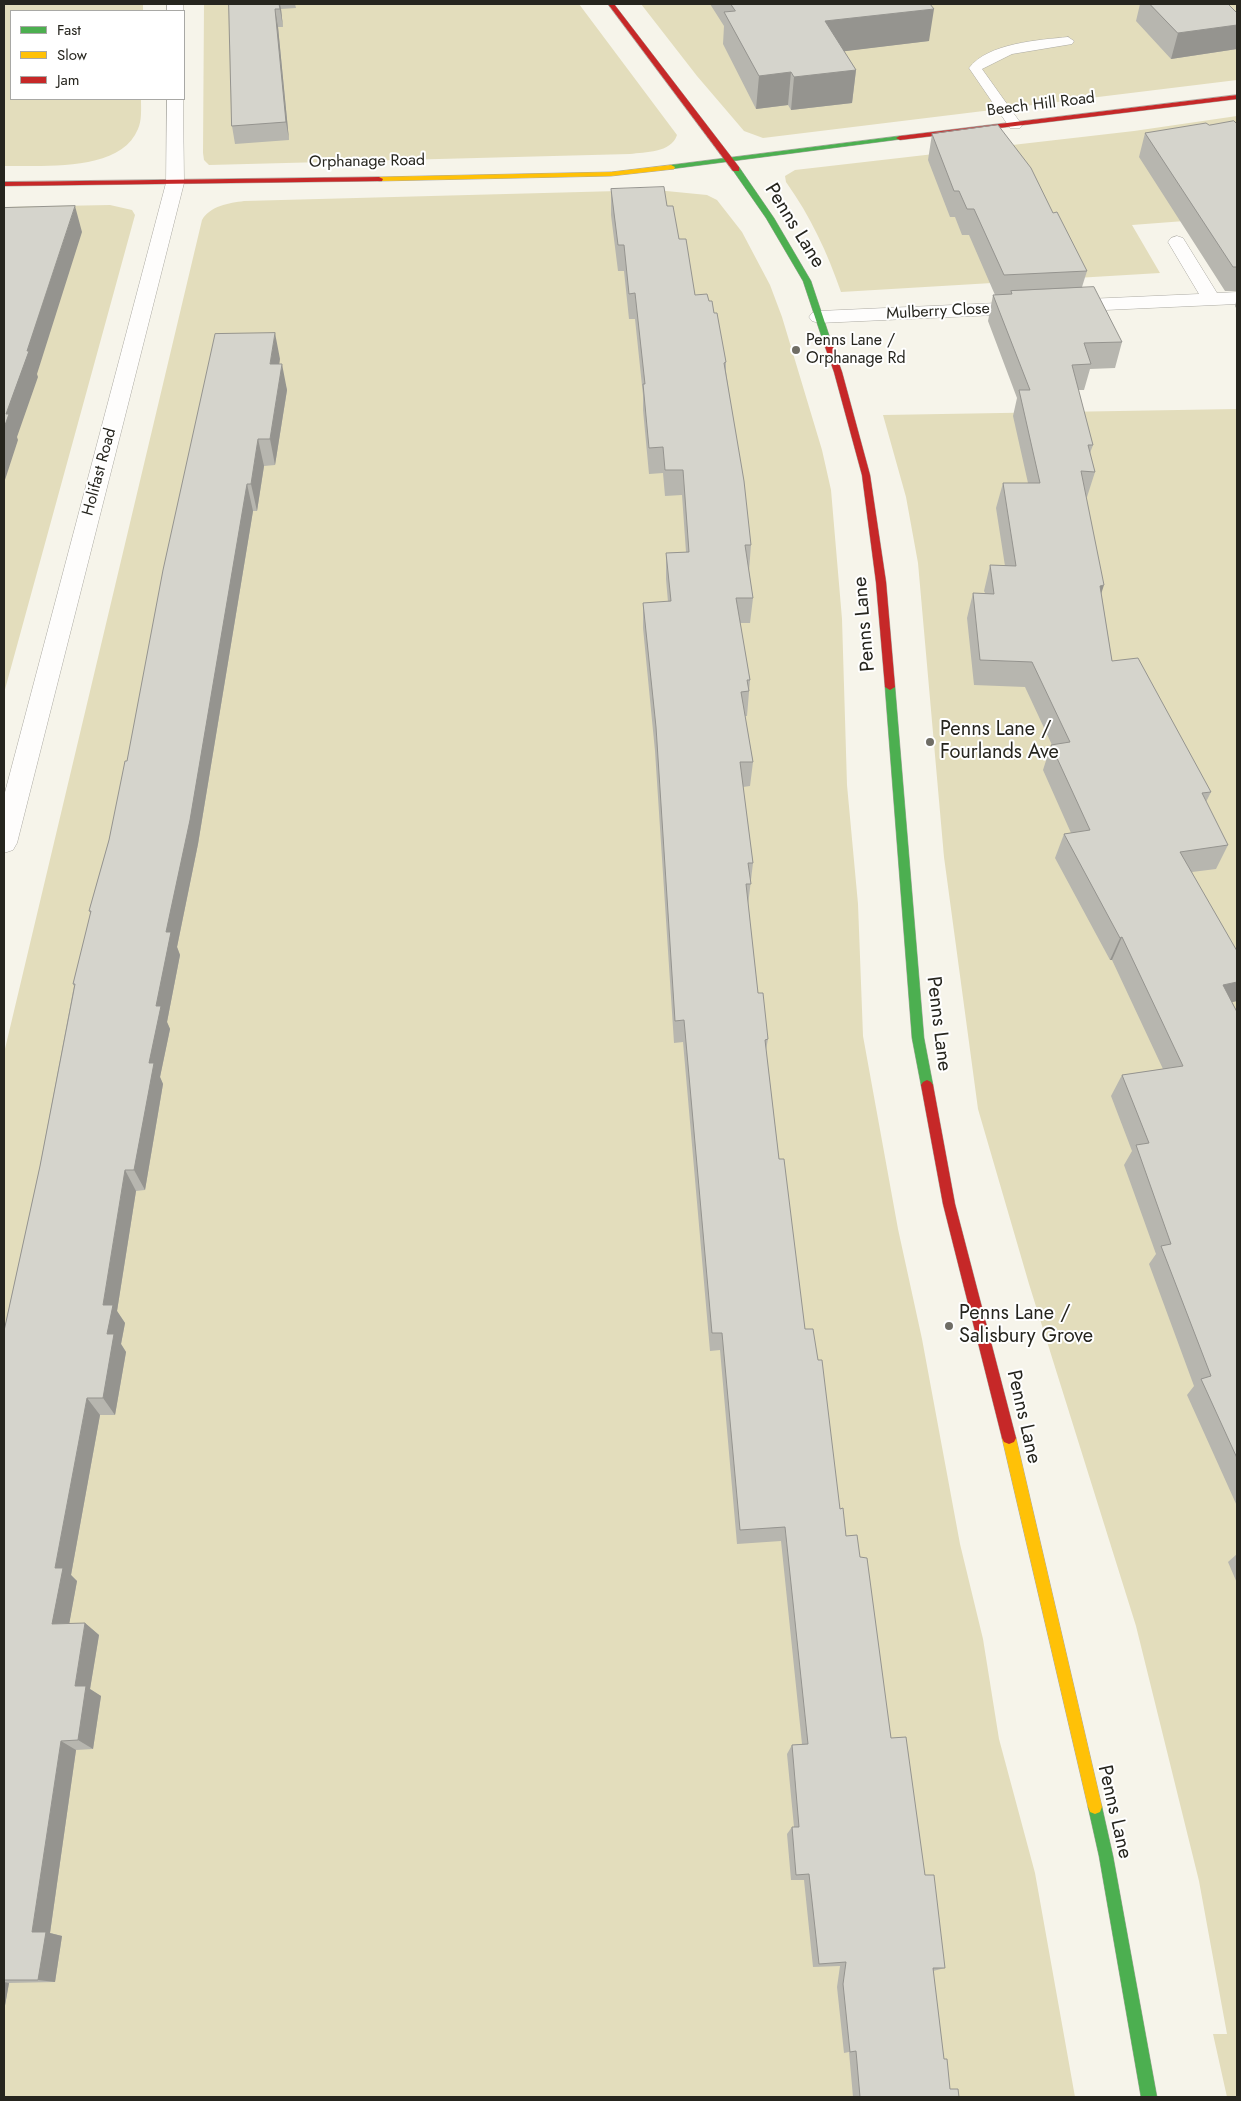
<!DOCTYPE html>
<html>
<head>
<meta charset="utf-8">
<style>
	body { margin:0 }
	#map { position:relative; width:1241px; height:2101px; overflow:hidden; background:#f6f4ea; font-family:Jost,sans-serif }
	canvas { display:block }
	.frame { position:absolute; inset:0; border:5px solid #26251e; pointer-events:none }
	.legend { position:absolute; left:10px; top:10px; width:175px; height:90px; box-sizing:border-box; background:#fff; border:1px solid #a8a8a5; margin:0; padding:6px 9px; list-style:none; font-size:15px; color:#26251e }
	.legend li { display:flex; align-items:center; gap:10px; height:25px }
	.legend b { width:25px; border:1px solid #a8a8a5 }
</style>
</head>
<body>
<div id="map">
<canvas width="1241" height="2101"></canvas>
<div class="frame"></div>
<ul class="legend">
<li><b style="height:6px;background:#4caf50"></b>Fast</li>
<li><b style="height:6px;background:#ffc107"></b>Slow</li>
<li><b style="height:6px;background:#c62828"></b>Jam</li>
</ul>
</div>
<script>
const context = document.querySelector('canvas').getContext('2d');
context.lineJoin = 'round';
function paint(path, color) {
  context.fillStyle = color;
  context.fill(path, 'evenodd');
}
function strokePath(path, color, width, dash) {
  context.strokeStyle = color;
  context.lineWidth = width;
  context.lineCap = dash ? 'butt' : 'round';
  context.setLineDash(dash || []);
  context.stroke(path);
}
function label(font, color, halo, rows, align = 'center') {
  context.font = font + ' Jost,sans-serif';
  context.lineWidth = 4;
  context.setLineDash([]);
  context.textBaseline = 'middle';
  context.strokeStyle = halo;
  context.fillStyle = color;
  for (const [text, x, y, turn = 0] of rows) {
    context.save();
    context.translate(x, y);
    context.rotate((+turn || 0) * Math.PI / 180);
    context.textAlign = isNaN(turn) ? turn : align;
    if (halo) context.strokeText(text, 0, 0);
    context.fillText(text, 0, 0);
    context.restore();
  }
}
const green = new Path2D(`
	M4 4H143V11H11V99H141C141 109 142 120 138 129 120 173 42 165 4 166Z
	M204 4H579L677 135C671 153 645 152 630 154L209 165 204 160 203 153Z
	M641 4H1237V80L763 138 744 131 697 76Z
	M1237 116V217L1132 225 1160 273 841 292C827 252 811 217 786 182L785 176 795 170 1134 131Z
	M656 190 707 195 717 200 742 232 770 285 782 317 822 450 831 490 842 619 847 785 858 904 863 1036 898 1229 922 1339 960 1544 983 1639 999 1739 1035 1873 1075 2097H4V1053L202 220C210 206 229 203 244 201Z
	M110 205 132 210 135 215 4 693V207Z
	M1237 409V2097H1227L1213 2034H1227L1199 1881 1136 1626 1029 1284 978 1109 944 857 918 563 906 497 883 415Z`);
const lane = new Path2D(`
	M1068 37 1074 41 1072 44 1012 54 982 69 1022 125 1020 128H1010L969 68C988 43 1039 40 1068 37Z`);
const street = new Path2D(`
	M167 4H183V11H167Z
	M167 99H183L184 183 17 843 13 850 4 853V796L166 183Z
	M1177 236 1183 238 1217 293 1237 292V304L819 323 812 321 809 317 812 313 819 311 1199 294 1168 242 1171 238Z`);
const fast = new Path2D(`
	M900 136 902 137V139L671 169 667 167 671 165Z
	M733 167H739L774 218 811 281 831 341 830 343 823 341 803 281 766 218 732 169Z
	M890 684 895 687 924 1038 933 1085 931 1088 927 1090 923 1088 921 1085 912 1038 885 687Z
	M1095 1800 1100 1802 1102 1807 1113 1856 1157 2097H1141L1099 1856 1088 1807 1090 1802Z`);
const slow = new Path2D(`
	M671 165 675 167 674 169 611 176 379 181 375 179 379 177 611 172Z
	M1009 1432 1014 1434 1016 1438 1102 1807 1100 1812 1095 1814 1090 1812 1088 1807 1002 1438 1004 1434Z`);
const jam = new Path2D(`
	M608 4H614L739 167V171H733Z
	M1237 95V99L900 140 896 138 900 136Z
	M379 177 383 179 382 181 4 186V182Z
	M824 339 831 341 842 372 870 475 886 582 895 687 890 690 885 687 876 582 862 475 834 372 823 341Z
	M927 1080 931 1082 933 1085 955 1204 1016 1438 1014 1442 1009 1444 1004 1442 1002 1438 943 1204 921 1085 923 1082Z`);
const wall = new Path2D(`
	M229 4H295L296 8 281 9 283 27H278L289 140 235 144 232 126Z
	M710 4H930L929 41 844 51 856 70 852 103 791 110 788 105 756 109 723 44 724 26Z
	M1140 4H1228L1237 13V49L1171 59 1136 21Z
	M1236 123H1237V291H1225L1139 157 1145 133 1209 125Z
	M932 134 1053 213 1087 271 1082 287 1122 342 1115 368 1090 369 1084 390H1078L1093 445 1090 453 1095 472 1087 497H1086L1112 661 1211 792 1206 802 1228 845 1216 869 1192 872 1237 1001 1232 1002 1237 1012V1506L1187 1395 1194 1386 1149 1264 1156 1254 1124 1165 1132 1151 1111 1096 1122 1075 1163 1069 1112 960H1110L1055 858 1064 834 1071 833 1043 770 1051 745H1052L1025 687 974 685 967 618 973 593H985L984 591 990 565 1005 566 996 508 1003 483H1028L1013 416 1017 398 988 321 993 295H995L969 235H962L955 217H950L928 160Z
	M611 189 667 206 679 239 695 295 709 301 714 313 726 362V372L751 545 749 571 753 598 750 623H740L750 680 747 716H745L753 762 750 786 743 787 753 863 748 905 758 993 768 1039 766 1050 779 1159 805 1329 840 1509 846 1536 860 1557 891 1738 925 1875 945 1968 933 1971 944 2059 950 2089 959 2097H853L849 2052 844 2053 837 1987 840 1966 813 1967 804 1880H791L787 1834 792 1827H794L787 1754 792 1745 802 1744 781 1541 737 1544 720 1350 710 1351 683 1042 674 1043 655 751 643 628V603L668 602 666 579V553L686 552 682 495 665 496 663 473 649 474 643 410V395L635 319H629L624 271H618L611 215Z
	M1237 298V310L1235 306Z
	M280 359 279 364 287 390 275 465 264 466 257 511H253L198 844 177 947 180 955 167 1022 170 1029 160 1077 163 1084 145 1190 136 1191 117 1311 125 1323 121 1344 126 1352 115 1415H100L71 1575 77 1581 69 1624 85 1623 99 1635 90 1689 101 1696 93 1749 76 1750 50 1933 62 1936 55 1982 9 1983 4 2011V1331L40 1166 74 986 73 984 91 914 89 911 109 840 127 761Z
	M1237 1554V1583L1228 1562Z`);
const shadedWall = new Path2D(`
	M279 4H280L281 9 283 27Z
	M275 9 278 27 289 140 286 122Z
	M934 9 929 41 822 54 825 21Z
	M1237 25V49L1171 59 1178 33Z
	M856 70 852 103 791 110 794 77Z
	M791 72 788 105 756 109 759 76Z
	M75 206 82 232 37 374 38 377 17 437 18 440 4 483V428L6 414Z
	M275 333 280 359 275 390 270 364Z
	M282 364 287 390 275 465 270 439Z
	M258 439 264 466 257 511 251 484Z
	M247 484 253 511 198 844 177 947 180 955 167 1022 170 1029 160 1077 163 1084 145 1190 134 1170 166 932Z
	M1104 585 1096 610 1100 586Z
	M1122 937 1112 960H1110L1120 938Z
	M1237 982V1001L1211 1007 1223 985Z
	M125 1170 136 1191 117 1311 125 1323 121 1344 126 1352 115 1415 103 1398 107 1334 103 1305Z
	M87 1398 100 1415 71 1575 77 1581 67 1636 52 1624 55 1568Z
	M85 1623 99 1635 90 1689 101 1696 93 1749 78 1740 75 1686Z
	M61 1741 76 1750 50 1933 62 1936 55 1982 38 1980 32 1932Z
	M4 1982 9 1983 4 2011Z`);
const building = new Path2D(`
	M229 4H279L280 9H275L286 122 232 126Z
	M731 4H930L934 9 825 21 856 70 794 77 791 72 759 76 724 12 735 11Z
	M1150 4H1228L1237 13V25L1178 33Z
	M1234 121 1236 123H1237V267H1233L1145 133 1206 123 1209 125Z
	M998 125 1031 168 1053 213 1057 212 1087 271 1004 275 974 209H967L959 191H954L932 134Z
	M664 187 667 206H673L679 239H686L695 295 707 294 709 301H712L714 313H717L726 362 724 363 744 481 751 545H745L753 598H736L750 680H747L749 691 741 692 753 762H740L753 863H748L751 884H746L758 993H763L768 1039 765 1040 779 1159H784L805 1329H813L818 1360H822L840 1509 843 1508 846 1536 857 1535 860 1557 867 1558 891 1738 906 1737 925 1875H934L945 1968H933L944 2059H947L950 2089H958L959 2097H860L856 2051 850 2052 843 1984 846 1962 819 1964 809 1874 796 1875 792 1827H799L792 1745 808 1744 785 1527 740 1530 722 1333H712L684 1020 675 1021 656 727 643 603 671 601 666 553 689 552 683 470H665L663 447 649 448 643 384H645L635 293 629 294 624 245H618L611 189Z
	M75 206 27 351H29L6 414H9L4 428V208Z
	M1094 287 1122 342 1084 343 1091 364 1072 365 1093 445H1088L1095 472 1081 471 1104 585 1100 586 1112 661 1138 658 1211 792 1202 793 1228 845 1180 852 1237 951V982L1223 985 1237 1012V1458L1201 1379 1211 1376 1161 1246 1171 1244 1136 1145 1149 1143 1122 1075 1183 1066 1122 937 1120 938 1064 834 1090 830 1051 745 1070 742 1032 662 980 660 973 593 994 594 990 565 1016 566 1003 483H1040L1019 390H1030L993 295 1012 294 1011 291Z
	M275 333 270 364H282L270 439H258L251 484H247L190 820 166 932H171L156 1006H161L149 1063H154L134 1170H125L103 1305H113L107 1334H114L103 1398H87L55 1568H63L52 1624 85 1623 75 1686H86L78 1740 61 1741 32 1932H46L38 1980H4V1331L40 1166 75 984H73L91 911H89L109 840 125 761H127L163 570 215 334Z`);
const markers = [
	[796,350,5,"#6f6d65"],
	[930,742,5,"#6f6d65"],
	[949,1326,5,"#6f6d65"]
];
const farStreetnames = [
	["Beech Hill Road",1041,105,-7],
	["Orphanage Road",367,162,-1],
	["Mulberry Close",938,312,-3],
	["Holifast Road",100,472,-75]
];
const farPoinames = [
	["Penns Lane /",806,341],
	["Orphanage Rd",806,359]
];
const streetNames = [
	["Penns Lane",794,226,58],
	["Penns Lane",865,624,-95],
	["Penns Lane",938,1024,83],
	["Penns Lane",1023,1417,77],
	["Penns Lane",1114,1812,77]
];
const poiNames = [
	["Penns Lane /",940,730],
	["Fourlands Ave",940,753],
	["Penns Lane /",959,1314],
	["Salisbury Grove",959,1337]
];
paint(green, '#e3ddbc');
strokePath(lane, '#acaaa3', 1);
strokePath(street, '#acaaa3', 1);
strokePath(fast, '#acaaa3', 1);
strokePath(slow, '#acaaa3', 1);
strokePath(jam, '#acaaa3', 1);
paint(lane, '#fefdfc');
paint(street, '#fefdfc');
paint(fast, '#4caf50');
paint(slow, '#ffc107');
paint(jam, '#c62828');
paint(wall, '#b7b6af');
paint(shadedWall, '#95948f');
paint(building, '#d5d4cc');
strokePath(building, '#95948f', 1);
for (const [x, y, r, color] of markers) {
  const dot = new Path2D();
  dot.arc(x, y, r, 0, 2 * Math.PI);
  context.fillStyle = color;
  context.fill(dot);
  strokePath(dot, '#fff', 2);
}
label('16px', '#26251e', '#fff', farStreetnames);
label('16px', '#26251e', '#fff', farPoinames, 'left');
label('20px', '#26251e', '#fff', streetNames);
label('20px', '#26251e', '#fff', poiNames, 'left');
</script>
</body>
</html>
